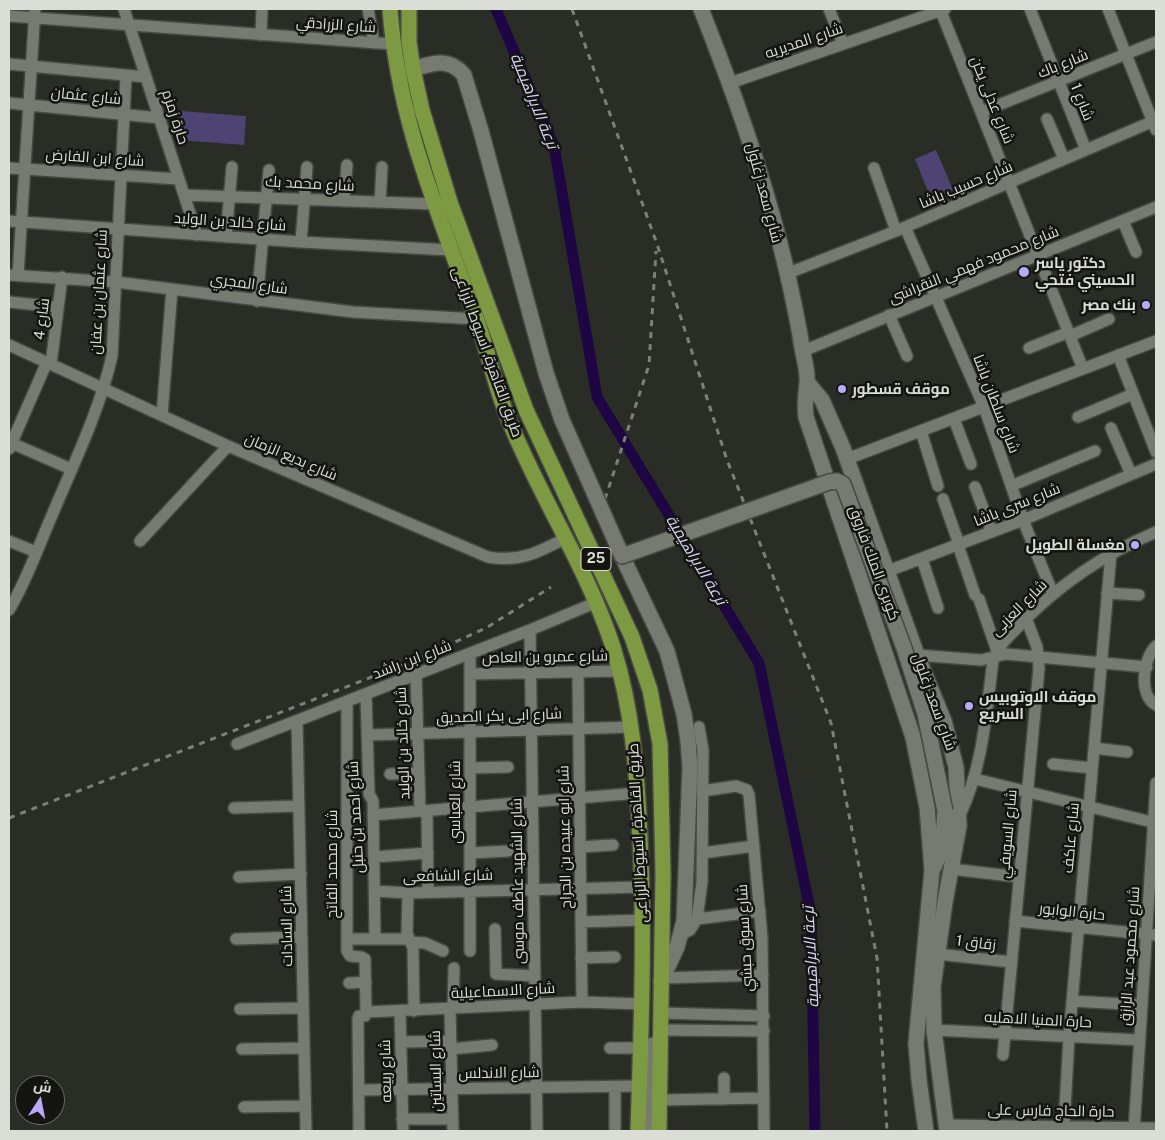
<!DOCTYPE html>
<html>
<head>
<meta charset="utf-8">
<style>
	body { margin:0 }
	#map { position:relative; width:1165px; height:1140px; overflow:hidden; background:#2a2d25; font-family:"Public Sans",Cairo,sans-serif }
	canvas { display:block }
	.frame { position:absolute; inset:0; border:10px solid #dbddd7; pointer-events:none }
	.north { position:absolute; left:15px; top:1075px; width:50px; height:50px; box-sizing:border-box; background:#141511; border:1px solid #646560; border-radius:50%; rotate:11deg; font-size:14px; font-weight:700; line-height:20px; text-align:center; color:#dbddd7 }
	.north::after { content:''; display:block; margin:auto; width:18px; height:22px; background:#b9aaf7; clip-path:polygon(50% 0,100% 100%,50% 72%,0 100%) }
</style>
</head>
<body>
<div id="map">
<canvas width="1165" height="1140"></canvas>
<div class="frame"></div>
<div class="north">ش</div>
</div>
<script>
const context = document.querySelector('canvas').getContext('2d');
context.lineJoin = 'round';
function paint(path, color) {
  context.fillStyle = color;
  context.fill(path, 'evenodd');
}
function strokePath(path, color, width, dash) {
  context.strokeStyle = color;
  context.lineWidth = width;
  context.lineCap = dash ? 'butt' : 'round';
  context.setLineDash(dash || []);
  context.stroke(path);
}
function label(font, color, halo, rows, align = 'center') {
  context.font = font + ' "Public Sans",Cairo,sans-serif';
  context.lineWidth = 5;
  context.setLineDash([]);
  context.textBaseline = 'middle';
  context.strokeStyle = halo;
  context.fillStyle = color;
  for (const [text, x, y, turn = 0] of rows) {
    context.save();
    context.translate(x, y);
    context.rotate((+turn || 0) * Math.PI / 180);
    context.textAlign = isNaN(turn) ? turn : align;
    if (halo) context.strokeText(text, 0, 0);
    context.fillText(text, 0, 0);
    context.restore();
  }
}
const green = new Path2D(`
	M181 111 246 116 244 145 179 140Z
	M936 150 953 190 931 199 915 159Z`);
const canal = new Path2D(`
	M496 9 554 146 597 397 759 663 811 914 815 1131`);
const street = new Path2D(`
	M124 9 197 235
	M368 9 374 43
	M829 9 843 44
	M940 9 1083 369
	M1030 9 1086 150
	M1108 9 1156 130
	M9 16 392 44
	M261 35 262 9
	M9 64 146 77
	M730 83 945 9
	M9 103 160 118
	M981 112 1156 42
	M1047 119 1064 159
	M9 168 179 179
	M874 168 896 231
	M184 195 433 204
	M344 201 347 165
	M380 202 382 167
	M9 221 301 242 450 250
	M1123 221 1136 252
	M905 227 984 407 1023 520 1053 594
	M226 237 232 167
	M301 242 307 167
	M786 274 896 231 1156 120
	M9 275 116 282 353 312 477 319
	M18 275 35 9
	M257 301 269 170
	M9 302 58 307
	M889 315 907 356
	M1070 336 1109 319
	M9 345 228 446 488 557C519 563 539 552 566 538
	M1029 348 1069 332
	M803 351 1156 207
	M1118 355 1156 452
	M51 364 62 277
	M162 415 172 289
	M1078 417 1133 394
	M954 419 971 464
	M1111 428 1131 474
	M921 431 938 486
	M9 442 71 469
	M9 449 47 362
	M847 459 1156 341
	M1011 486 1095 451
	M975 487 992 532
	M943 499 959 544
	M9 541 36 552
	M140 541 228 446
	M958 545 975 595
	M922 559 938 608
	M888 571 1023 520 1156 464
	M1107 593 1139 595
	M979 599 997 651
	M9 610C26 582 37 550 50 520 72 467 99 413 112 356L126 76
	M530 630 537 1131
	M1156 646C1143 658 1138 695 1156 705
	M470 654V951
	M917 655 981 660 1006 654 1147 667
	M578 672 582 1002
	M416 674 420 811
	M470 674 620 671
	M366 694 369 794 373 801 375 939
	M347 701V951L350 956 361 957 365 959 366 1012
	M297 721 306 1131
	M367 735 632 727
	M237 744 530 630 597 602
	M1094 748 1127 752
	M1053 764 1092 768
	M470 768 508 767
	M390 774 419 773
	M975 779 1156 823
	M702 791 736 786 747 790 749 795 762 938 764 1131
	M234 808 299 806
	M427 811 428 892
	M373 815 638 793
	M960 815C983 766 986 714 993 661 997 647 1008 637 1018 627 1057 586 1104 554 1156 532
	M580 847 613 845
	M470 853 508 851
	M703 853 754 846
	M374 857 428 853
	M951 869 1019 877
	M239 877 301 874
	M375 891 408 893 642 887
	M408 893 407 933 413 948 414 1011
	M697 919 760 911
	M1015 921 1156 935
	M581 922 642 920
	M495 929 496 974 535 976
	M682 934 690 930 697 919 702 882 703 750 699 727
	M236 939 302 937
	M347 939H409
	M410 942 425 943 443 951
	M937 954 1011 962
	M581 958 615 957
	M663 978 763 975
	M349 983 366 982
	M1072 1001 1142 1005
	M240 1009 303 1008
	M453 1009 454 968
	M450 1010 453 1131
	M400 1011 403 1131
	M366 1012 582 1002 642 1004
	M662 1013 764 1016
	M661 1030 764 1031
	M934 1030 1140 1040
	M401 1042 451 1041
	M610 1048H640
	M242 1049 304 1048
	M451 1049 492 1045
	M1003 1055 1039 668 1037 647 1026 618
	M615 1087V1128
	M359 1090 639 1086
	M724 1099V1078
	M660 1100 764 1098
	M244 1107 305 1106
	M402 1119H452
	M945 1125 1156 1128
	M1064 1126 1069 1037 1111 553
	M359 1131 358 1019 359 1016H365L366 1012
	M1134 1131 1156 783`);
const secondary = new Path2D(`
	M701 9C745 120 784 234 803 353 805 362 808 374 807 383 806 395 804 404 806 417L913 737 927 807 932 870 916 1043 919 1080 926 1131
	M413 69C433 63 449 57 464 75L481 131
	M807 382 822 400 843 448 917 655 944 721 956 767 959 826 945 902 933 987 934 1030 947 1131
	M622 556 667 651 684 714 688 741 690 767 684 921 677 947 661 981
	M934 867 942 849 945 811
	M650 1131 653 1045`);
const highway = new Path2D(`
	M390 9C398 122 439 213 476 318 488 351 495 386 508 418 539 496 587 567 613 647 633 710 637 773 640 838 645 936 641 1034 638 1131
	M409 9V42L413 69 422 110 450 202 526 410 632 637 650 690 660 744 663 874 659 1131`);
const rail = new Path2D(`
	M572 9 657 244 727 460 831 723 877 958 887 1131
	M605 499 649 365 656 251
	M9 818 418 659 486 628 551 587`);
const secondaryBridge = new Path2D(`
	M481 131 546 373 562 420 622 556 829 482 837 481 843 484 904 648 925 714 945 811`);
const markers = [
	[1024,272,6,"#b9aaf7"],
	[1146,305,5,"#b9aaf7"],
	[842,389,5,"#b9aaf7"],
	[1135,545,5,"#b9aaf7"],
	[969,706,5,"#b9aaf7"]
];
const shields = [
	[596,559,30]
];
const shieldNames = [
	["25",596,559]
];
const streetNames = [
	["شارع الزرادقي",336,25,4],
	["شارع المديريه",804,41,-19],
	["شارع باك",1063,64,-22],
	["شارع عثمان",86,96,6],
	["شارع عدلى يكن",992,100,68],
	["شارع 1",1082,102,68],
	["حارة زمزم",175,117,72],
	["شارع ابن الفارض",95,158,4],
	["شارع محمد بك",310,184,3],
	["شارع حسيب باشا",966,185,-23],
	["شارع سعد زغلول",764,193,75],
	["شارع خالد بن الوليد",230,222,4],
	["شارع محمود فهمي النقراشى",974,265,-22],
	["شارع المجري",249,284,8],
	["شارع عثمان بن عفان",99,292,-87],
	["شارع 4",42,319,-83],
	["طريق القاهرة, اسيوط الزراعى",487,352,70],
	["شارع سلطان باشا",996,404,69],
	["شارع بديع الزمان",291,457,23],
	["شارع سرى باشا",1017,505,-22],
	["كوبرى الملك فاروق",874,563,70],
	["شارع العزبى",1019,608,-45],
	["شارع عمرو بن العاص",545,657,-1],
	["شارع ابن راشد",412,660,-21],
	["شارع سعد زغلول",934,702,70],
	["شارع ابى بكر الصديق",499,716,-2],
	["شارع خالد بن الوليد",403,743,-92],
	["شارع العباسى",455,802,-90],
	["شارع احمد بن حنبل",356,817,-93],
	["طريق القاهرة, اسيوط الزراعى",638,833,-93],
	["شارع السويفي",1008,834,-85],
	["شارع ابو عبيده بن الجراح",565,837,-91],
	["شارع عاكف",1071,838,-85],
	["شارع محمد الفاتح",332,864,-90],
	["شارع الشافعى",448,876,-1],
	["شارع الشهيد عاطف موسى",518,881,-91],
	["حارة الوابور",1072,912,6],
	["شارع السادات",287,926,-91],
	["شارع سوق حبشي",745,938,-93],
	["زقاق 1",976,943,7],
	["شارع محمود عبد الرازق",1130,956,-86],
	["شارع الاسماعيلية",503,991,-3],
	["حارة المنيا الاهليه",1038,1020,3],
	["شارع ربيعه",386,1071,-91],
	["شارع البساتين",436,1071,-91],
	["شارع الاندلس",499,1073,-1],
	["حارة الحاج فارس على",1051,1111,1]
];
const poiNames = [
	["دكتور ياسر",1035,263],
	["الحسيني فتحي",1035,280],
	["بنك مصر",1136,305,"right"],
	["موقف قسطور",852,389],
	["مغسلة الطويل",1125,545,"right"],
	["موقف الاوتوبيس",979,697],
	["السريع",979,714]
];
const waterNames = [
	["ترعة الابراهيمية",534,101,68],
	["ترعة الابراهيمية",696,560,59],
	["ترعة الابراهيمية",811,957,-93]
];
paint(green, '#4e4373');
strokePath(canal, '#1e0644', 11);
strokePath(street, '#474a42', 14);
strokePath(secondary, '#474a42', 18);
strokePath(highway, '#474a42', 18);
strokePath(street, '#767a70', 11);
strokePath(secondary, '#767a70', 15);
strokePath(highway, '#7d9941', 15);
strokePath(rail, '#7d8079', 3, [6, 6]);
strokePath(secondaryBridge, '#474a42', 18, []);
strokePath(secondaryBridge, '#767a70', 15);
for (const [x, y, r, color] of markers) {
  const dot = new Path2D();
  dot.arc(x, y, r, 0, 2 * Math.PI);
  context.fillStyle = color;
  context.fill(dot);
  strokePath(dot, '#141511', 2);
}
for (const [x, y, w] of shields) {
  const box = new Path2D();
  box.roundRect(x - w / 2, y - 11.5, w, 23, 4);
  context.fillStyle = '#141511';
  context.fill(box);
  strokePath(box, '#dbddd7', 1);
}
label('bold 14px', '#dbddd7', null, shieldNames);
label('15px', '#dbddd7', '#141511', streetNames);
label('bold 15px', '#dbddd7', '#141511', poiNames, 'left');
label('italic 16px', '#dbd4fb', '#141511', waterNames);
</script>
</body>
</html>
